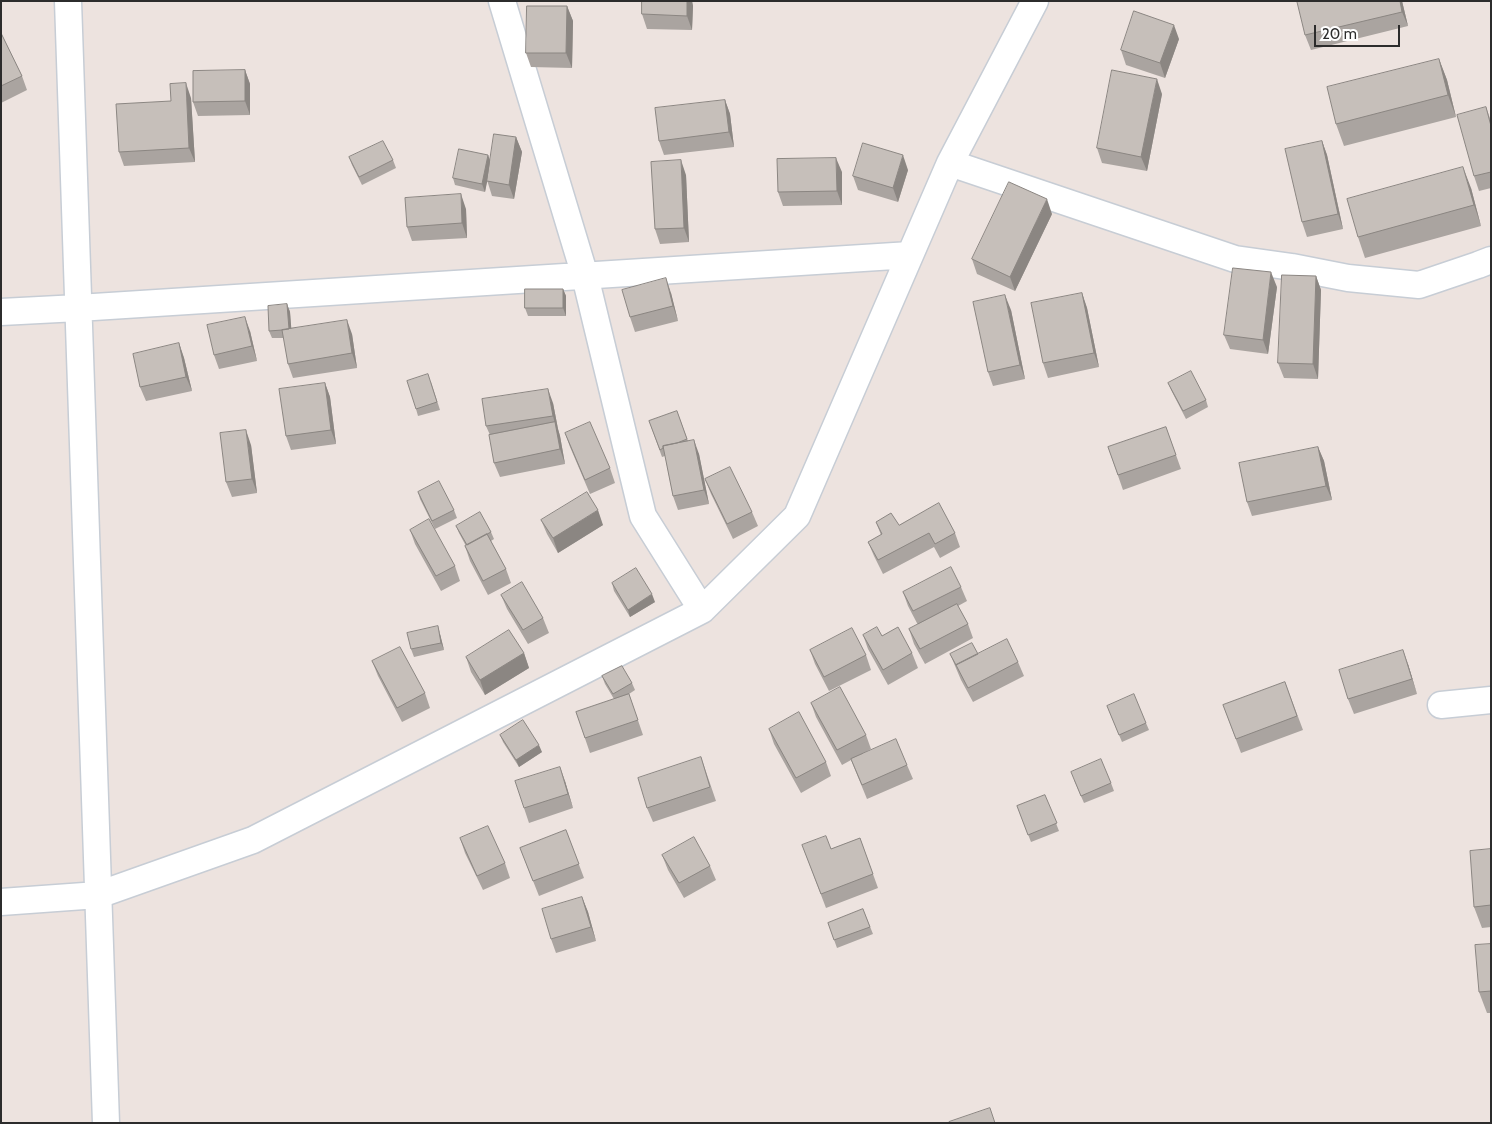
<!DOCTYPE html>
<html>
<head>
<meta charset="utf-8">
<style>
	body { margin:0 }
	#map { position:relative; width:1492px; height:1124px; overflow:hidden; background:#ede3df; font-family:Cabin,sans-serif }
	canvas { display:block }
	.frame { position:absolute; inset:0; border:2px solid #2c2c2c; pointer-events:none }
	.scale { position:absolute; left:1314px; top:25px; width:86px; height:22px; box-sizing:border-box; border:2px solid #2c2c2c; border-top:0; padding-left:6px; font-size:15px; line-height:18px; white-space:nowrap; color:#2c2c2c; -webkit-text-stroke:4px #fff; paint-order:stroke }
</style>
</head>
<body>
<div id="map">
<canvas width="1492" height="1124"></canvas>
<div class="frame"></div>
<div class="scale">20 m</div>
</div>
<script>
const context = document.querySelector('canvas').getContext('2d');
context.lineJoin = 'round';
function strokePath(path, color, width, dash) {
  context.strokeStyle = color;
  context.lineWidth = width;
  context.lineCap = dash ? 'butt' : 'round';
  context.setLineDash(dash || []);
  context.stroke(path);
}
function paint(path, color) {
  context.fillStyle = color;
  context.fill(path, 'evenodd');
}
const street = new Path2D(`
	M68 1 106 1123
	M502 1 585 276 643 516 702 610
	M950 163 1235 259 1292 267 1348 278 1419 285 1478 265 1491 260
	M1 312 78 308 910 255
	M1441 705 1491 700
	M1 902 98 895 253 840 702 610 797 516 950 163 1035 1`);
const wall = new Path2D(`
	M642 1H692L693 6 692 30 647 29 642 14Z
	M1402 1 1408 26 1311 50 1305 35Z
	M567 6 573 21 572 68 531 67 526 53Z
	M1 33 22 76 27 90 1 103Z
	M1179 39 1165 78 1126 65 1121 50Z
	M1439 59 1447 80 1456 117 1344 146 1336 124Z
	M245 70 250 84V115L198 116 193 102Z
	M1162 94 1147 171 1102 163 1097 148Z
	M191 98 195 162 124 166 119 152 171 101Z
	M725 100 730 114 734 147 664 155 659 141Z
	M1486 107 1491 121V188L1479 191 1474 176Z
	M516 137 522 152 514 199 492 196 487 180 485 192 455 185 453 178 488 155 490 161Z
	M1322 141 1327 155 1343 229 1307 237 1302 222Z
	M349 157 393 160 396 168 362 185 352 165Z
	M908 170 898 202 858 190 853 176Z
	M842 172V205L783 206 778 192Z
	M686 175 689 242 660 244 655 229Z
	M1471 188 1481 226 1365 258 1358 237Z
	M466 209 467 238 412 241 407 227Z
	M1052 214 1015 291 977 274 972 259Z
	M1316 276 1321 290 1318 379 1284 378 1278 363Z
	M1277 287 1268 354 1230 349 1224 335Z
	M563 289 566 296V316H528L525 308Z
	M671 293 678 321 635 332 630 317Z
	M1082 293 1087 308 1099 367 1048 378 1043 363Z
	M287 304 290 312 291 328 352 334 357 368 293 378 288 364 284 338H272L269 331Z
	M1011 310 1025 379 993 386 988 372Z
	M250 331 257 361 219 369 214 355Z
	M179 343 184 358 192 391 146 401 140 387Z
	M431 382 440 410 418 416 416 409Z
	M325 383 330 397 336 444 291 450 286 436Z
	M1168 383 1206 400 1208 407 1186 419 1171 390Z
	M553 403 558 429 560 436 565 464 500 477 494 463 490 435 486 426Z
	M677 411 688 441 699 454 709 504 678 510 673 496 665 456 662 457 649 421Z
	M1166 427 1181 469 1123 490 1108 447Z
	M565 433 610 468 615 483 590 494 570 447Z
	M251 445 257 493 232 497 226 482Z
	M1318 447 1324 461 1332 500 1252 516 1247 502Z
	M705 479 752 512 758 526 733 539 711 494Z
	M418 492 454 510 457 518 435 529 420 499Z
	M541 520 603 525 558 553 547 534Z
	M876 522 955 533 960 547 940 558 934 547 883 574 874 556 868 542 881 535Z
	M456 526 491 532 494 539 491 541 506 569 511 583 488 595 470 561 465 546H466L459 533Z
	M410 530 455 566 460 581 441 591 415 544Z
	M612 583 655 602 630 617 614 591Z
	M961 587 967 601 958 606 968 624 973 638 925 664 914 644 909 629 918 625 908 606 903 592Z
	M501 595 543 618 549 633 528 644 507 609Z
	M440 634 444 650 414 657 411 649Z
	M863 635 882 636 912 653 918 668 888 685 868 649Z
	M810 650 866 655 871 670 829 691 815 664Z
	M524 653 529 668 485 695 471 672 466 657Z
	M950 654H978L1018 662 1024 676 973 702 961 680Z
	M372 661 425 693 430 708 402 722 378 676Z
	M1408 664 1417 694 1354 714 1348 699Z
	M602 676 632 683 635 690 629 694 643 735 590 753 576 712 614 699 605 684Z
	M1285 682 1303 730 1241 753 1223 705Z
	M811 703 866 735 871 749 862 754 907 765 913 779 867 799 851 760 842 765 816 717Z
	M1107 706 1146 723 1149 730 1122 742Z
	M769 729 826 762 831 776 801 793 774 744Z
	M500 735 542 752 519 767 503 742Z
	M701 757 716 801 653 822 647 808Z
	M1074 780 1111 783 1114 791 1084 803Z
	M565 781 573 808 529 823 524 808Z
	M1045 795 1059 831 1031 842 1017 806Z
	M566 830 584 878 539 896 520 848Z
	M460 838 505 863 510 878 483 890 465 853Z
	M860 838 878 888 826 908 802 845 831 849Z
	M1491 849V927L1482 928 1474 907Z
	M662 855 710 866 716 880 684 898 668 870Z
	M582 897 588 912 596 941 556 953 551 939Z
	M863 909 873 934 837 948 828 923Z
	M1491 944V1013H1487L1479 992Z`);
const shadedWall = new Path2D(`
	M687 1H692L693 6 692 30 687 16Z
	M1400 1H1402L1408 26 1402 12Z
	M567 6 573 21 572 68 566 53Z
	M1174 25 1179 39 1165 78 1160 63Z
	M1439 59 1447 80 1456 117 1448 95Z
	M245 70 250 84V115L245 101Z
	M1157 79 1162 94 1147 171 1141 157Z
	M186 83 191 98 195 162 189 148Z
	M725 100 730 114 734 147 729 132Z
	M516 137 522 152 514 199 509 185Z
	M1322 141 1327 155 1343 229 1338 214Z
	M488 155 491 163 485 192 482 184Z
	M903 155 908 170 898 202 893 188Z
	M836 158 842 172V205L837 191Z
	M681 160 686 175 689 242 684 228Z
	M1463 167 1471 188 1481 226 1474 205Z
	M461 194 466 209 467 238 462 223Z
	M1047 199 1052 214 1015 291 1010 277Z
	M1271 272 1277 287 1268 354 1263 340Z
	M1316 276 1321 290 1318 379 1313 364Z
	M666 278 671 293 678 321 673 306Z
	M563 289 566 296V316L563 308Z
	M1082 293 1087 308 1099 367 1094 353Z
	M1005 295 1011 310 1025 379 1020 365Z
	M287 304 290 312 292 337 289 330Z
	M245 317 250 331 257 361 252 346Z
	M347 320 352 334 357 368 352 353Z
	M179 343 184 358 192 391 186 377Z
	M325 383 330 397 336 444 331 430Z
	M548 389 553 403 558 429 560 436 565 464 560 449 555 424 553 416Z
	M246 430 251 445 257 493 252 479Z
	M694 440 699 454 709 504 704 490Z
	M1318 447 1324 461 1332 500 1326 486Z
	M598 510 603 525 558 553 553 538Z
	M652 594 655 602 630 617 628 610Z
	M438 626 444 650 441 643Z
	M1403 650 1408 664 1417 694 1412 679Z
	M524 653 529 668 485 695 480 680Z
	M539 745 542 752 519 767 516 760Z
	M560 767 565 781 573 808 568 794Z
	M582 897 588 912 596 941 591 927Z`);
const building = new Path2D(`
	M642 1H687V16L642 14Z
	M1300 1H1400L1402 12 1305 35 1297 2Z
	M527 6H567L566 53H526Z
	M1134 11 1174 25 1160 63 1121 50Z
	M1 33 22 76 1 86Z
	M1439 59 1448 95 1336 124 1327 87Z
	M245 70V101L193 102V71Z
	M1112 70 1157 79 1141 157 1097 148Z
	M186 83 189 148 119 152 116 104 171 101 170 84Z
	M725 100 729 132 659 141 655 108Z
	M1486 107 1491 126V172L1474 176 1457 115Z
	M494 134 516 137 509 185 487 181Z
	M383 141 393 160 359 177 349 157Z
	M1322 141 1338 214 1302 222 1285 149Z
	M863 143 903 155 893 188 853 176Z
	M459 149 488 155 482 184 453 178Z
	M836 158 837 191 778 192 777 159Z
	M681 160 684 228 655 229 651 162Z
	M1463 167 1474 205 1358 237 1347 199Z
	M1009 182 1047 199 1010 277 972 259Z
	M461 194 462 223 407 227 405 198Z
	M1233 268 1271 272 1263 340 1224 335Z
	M1282 275 1316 276 1313 364 1278 363Z
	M666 278 673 306 630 317 622 290Z
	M525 289H563V308H525Z
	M1082 293 1094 353 1043 363 1031 303Z
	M1005 295 1020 365 988 372 973 302Z
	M287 304 289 329 282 330 269 331 268 306Z
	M245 317 252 346 214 355 207 325Z
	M347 320 352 353 288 364 282 330Z
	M179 343 186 377 140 387 133 354Z
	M1191 371 1206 400 1183 411 1168 383Z
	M428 374 437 402 416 409 407 381Z
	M325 383 331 430 286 436 279 389Z
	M548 389 553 416 486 426 482 399Z
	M677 411 687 439 677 443 663 446V448L660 450 649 421Z
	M555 422 560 449 494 463 489 435Z
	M590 422 610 468 585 480 565 433Z
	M1166 427 1176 455 1118 475 1108 447Z
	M246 430 252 479 226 482 220 433Z
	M694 440 704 490 673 496 663 446Z
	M1318 447 1326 486 1247 502 1239 463Z
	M730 467 752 512 727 524 705 479Z
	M439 481 454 510 432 521 418 492Z
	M587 492 598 510 553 538 541 520Z
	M939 503 955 533 935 544 929 533 878 560 868 542 882 534 876 522 891 513 899 525Z
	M480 512 491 532 467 545 456 526Z
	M429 519 455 566 436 576 410 530Z
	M487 534 506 569 483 581 465 546Z
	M951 567 961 587 913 611 903 592Z
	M636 568 652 594 628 610 612 583Z
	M522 582 543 618 523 630 501 595Z
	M957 604 968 624 920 649 909 629Z
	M438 626 441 643 411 649 407 633Z
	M877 627 882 636 898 627 912 653 883 670 863 635Z
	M852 628 866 655 824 677 810 650Z
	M509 630 524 653 480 680 466 657Z
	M1007 639 1018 662 968 688 956 665Z
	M972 643 978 654 956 665 950 654Z
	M400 647 425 693 397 708 372 661Z
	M1403 650 1412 679 1348 699 1339 670Z
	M622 666 632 683 613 694 602 676Z
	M1285 682 1297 716 1236 739 1223 705Z
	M840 687 866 735 837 750 811 703Z
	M629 694 638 720 585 738 576 712Z
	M1134 694 1146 723 1119 735 1107 706Z
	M799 712 826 762 796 778 769 729Z
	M523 720 539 745 516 760 500 735Z
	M896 739 907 765 862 785 851 759Z
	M701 757 710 787 647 808 638 778Z
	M1101 759 1111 783 1081 796 1071 772Z
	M560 767 568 794 524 808 515 781Z
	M1045 795 1057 823 1028 835 1017 806Z
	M488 826 505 863 477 876 460 838Z
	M566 830 579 864 533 881 520 848Z
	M826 836 831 849 860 838 873 874 821 894 802 845Z
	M694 837 710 866 679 883 662 855Z
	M1491 849V905L1474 907 1470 851Z
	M582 897 591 927 551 939 542 909Z
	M863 909 870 927 834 940 828 923Z
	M1491 944V991L1479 992 1475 945Z
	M990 1108 995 1123H949V1122Z`);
strokePath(street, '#c7cdd5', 29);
strokePath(street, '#fff', 26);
paint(wall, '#aaa4a0');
paint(shadedWall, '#8b8682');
paint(building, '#c6bfba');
strokePath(building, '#8b8682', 1);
</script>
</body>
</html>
